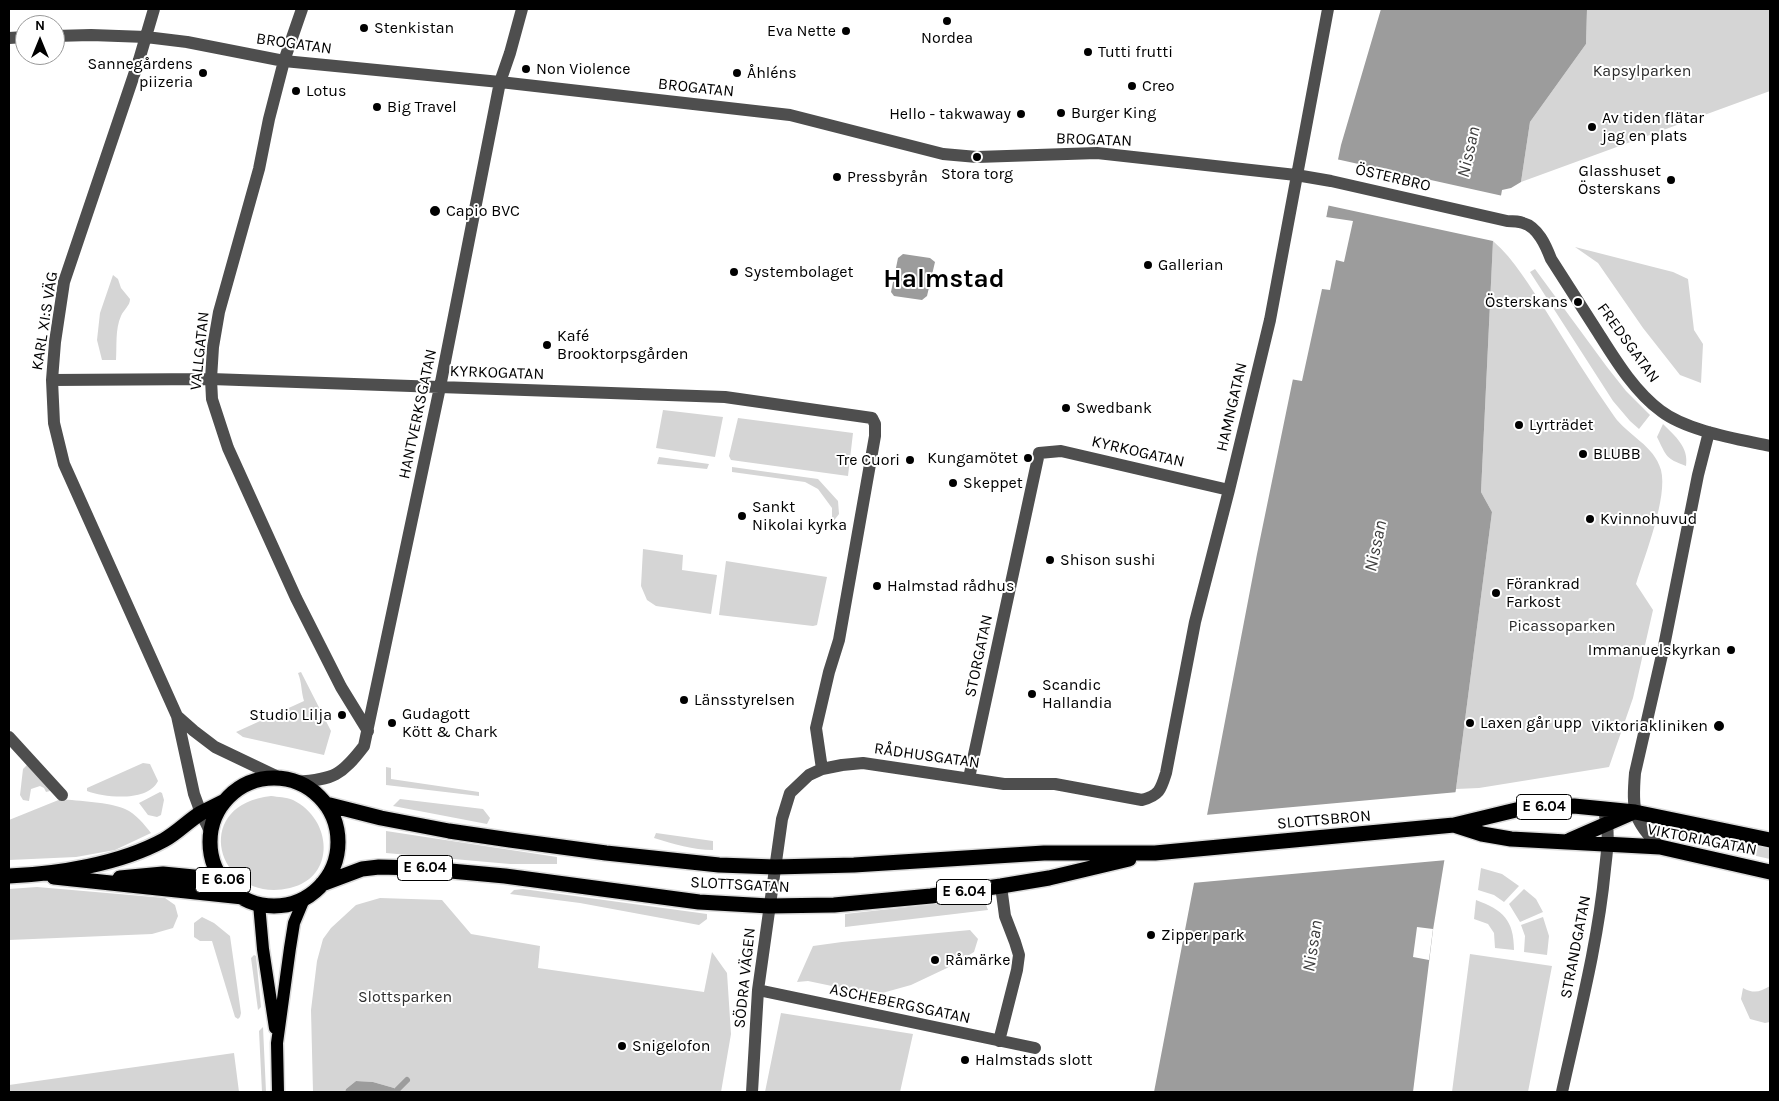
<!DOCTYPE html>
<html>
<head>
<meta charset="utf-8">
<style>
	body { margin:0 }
	#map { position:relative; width:1779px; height:1101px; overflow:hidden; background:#fff; font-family:Karla,sans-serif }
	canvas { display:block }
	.frame { position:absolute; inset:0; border:10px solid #000; pointer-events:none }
	.north { position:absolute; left:15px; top:15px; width:50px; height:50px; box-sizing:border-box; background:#fff; border:1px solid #999; border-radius:50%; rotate:0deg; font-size:14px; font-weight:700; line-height:20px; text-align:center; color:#000 }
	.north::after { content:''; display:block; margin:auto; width:18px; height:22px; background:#000; clip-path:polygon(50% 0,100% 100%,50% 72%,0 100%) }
</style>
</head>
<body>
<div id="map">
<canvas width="1779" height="1101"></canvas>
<div class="frame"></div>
<div class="north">N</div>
</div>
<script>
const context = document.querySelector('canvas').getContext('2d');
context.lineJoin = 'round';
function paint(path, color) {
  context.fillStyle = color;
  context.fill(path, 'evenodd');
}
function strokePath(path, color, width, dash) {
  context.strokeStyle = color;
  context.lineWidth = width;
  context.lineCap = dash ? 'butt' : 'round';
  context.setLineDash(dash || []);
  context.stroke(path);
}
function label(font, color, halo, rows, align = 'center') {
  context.font = font + ' Karla,sans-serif';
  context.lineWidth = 4;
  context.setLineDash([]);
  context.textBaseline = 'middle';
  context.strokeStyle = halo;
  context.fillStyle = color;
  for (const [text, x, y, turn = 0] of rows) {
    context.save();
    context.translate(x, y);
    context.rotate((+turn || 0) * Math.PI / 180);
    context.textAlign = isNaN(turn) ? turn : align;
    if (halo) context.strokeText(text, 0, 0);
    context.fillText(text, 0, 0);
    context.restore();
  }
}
const green = new Path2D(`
	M1587 9H1770V91L1521 182 1530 122 1586 44Z
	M1493 241C1515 260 1530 287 1546 311 1568 346 1590 382 1614 416 1628 436 1654 445 1661 470 1668 497 1645 555 1636 584L1653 610 1633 698 1609 767 1479 788 1456 789 1492 512 1481 492Z
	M1575 247 1673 272 1688 279 1694 330 1703 344 1701 383 1680 375 1643 328 1598 263Z
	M1535 269 1607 367 1626 391 1650 415 1639 429 1630 421 1613 401 1530 272Z
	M113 275 118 279 121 288 130 299C130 306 124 309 121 316 115 329 117 346 116 360H102L97 340 100 313Z
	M663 410 723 417 715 457 656 448Z
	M738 418 853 433 848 476 731 460 729 456Z
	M1663 424C1675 436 1689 447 1686 466 1665 458 1667 457 1657 437Z
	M659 457 709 464 707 469 657 464Z
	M732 467 818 479 838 501 839 514 832 523V508L818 489 805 482 732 472Z
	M643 549 683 555 682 570 717 575 711 614 656 606 647 600 641 586Z
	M726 561 827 577 817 625 813 626 719 615Z
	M301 672 331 731 324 755 243 737 236 732 304 701C301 691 302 683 298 673Z
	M143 763 150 764 158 781C148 802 106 798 87 791V788Z
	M27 765 51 789 50 791 46 792 44 788 40 786 31 789 29 801 23 800 20 795 23 769Z
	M386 767 391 768V779L479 792V796L386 785Z
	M160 792 162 793 164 800 161 815 157 817 148 815 139 803Z
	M271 796C278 797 286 797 293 800 332 819 337 877 290 888 218 905 188 805 271 796Z
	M61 799C78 801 110 802 125 809 136 814 144 824 151 833L115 850 76 857 9 860V820Z
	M400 799 483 809 490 818 487 824 393 806Z
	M1675 829 1770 848V859L1674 838Z
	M386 831 557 857V864H510L386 853Z
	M656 833 713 841V850C693 850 674 844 654 838Z
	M1481 868 1502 874 1519 886 1504 902 1494 895 1478 890Z
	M37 887 165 898 175 905 178 916 173 928 152 934 9 940V889Z
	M523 889 707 914V919L699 925 580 903 510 894 514 890Z
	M1524 889 1536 899 1543 912 1520 922 1509 904Z
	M380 898 442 900 471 934 540 946 538 968 704 992 712 952 727 973 731 1034 721 1092H396L394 1088 373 1082 356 1081 346 1089 345 1092H313L311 1010 317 961 323 939 331 928 356 905Z
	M971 900 985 902 988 910 845 927V914Z
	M1476 900C1503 910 1514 920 1514 950L1495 948 1494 933 1488 924 1474 919Z
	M202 917 214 923 230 936 241 1013 240 1017 238 1019 235 1017 212 941H200L194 937V923Z
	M1543 917 1549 936 1547 955 1524 952 1525 936 1521 925Z
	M970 930 978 939 974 952 947 968 911 985 875 995 808 981 797 982 813 946 842 942Z
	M1470 954 1552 966 1528 1092H1452Z
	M254 955 256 956 261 1007 258 1010 251 958Z
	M1770 986V1022L1765 1023 1750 1019 1741 999 1743 988C1754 994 1760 992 1770 986Z
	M781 1013 913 1034 900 1092H765Z
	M263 1027 266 1092H262L259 1031Z
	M234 1053 239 1092H9V1085Z`);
const water = new Path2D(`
	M1381 9H1587L1586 44 1530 122 1521 182 1511 188 1502 190 1493 241 1481 492 1492 512 1456 789 1433 930 1413 1092H1154L1257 554 1341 145Z
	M903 254 930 258 935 262 927 296 922 300 894 296 891 292 898 258Z
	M356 1081 373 1082 394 1088 396 1092H345L346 1089Z`);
const pier = new Path2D(`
	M1336 159 1503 196 1496 237 1493 241 1326 205Z
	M1325 210H1327L1326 217 1353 221 1344 262 1336 260 1330 290 1322 289 1302 381 1290 379Z
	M1458 792 1447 860 1192 883 1205 815Z
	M1417 927 1433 929 1429 960 1413 957Z`);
const stream = new Path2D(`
	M396 1091 407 1080`);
const minor = new Path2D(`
	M154 9 139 60 64 282 55 342 52 380 54 423 64 464 177 716 194 794 201 813 211 833
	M302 9 284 61 269 119 259 169 219 312 213 347 211 379 212 399 228 448 296 598 341 687 368 731
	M55 36 91 35 146 37 187 42 284 61 500 82 790 115 943 154 977 157 1097 153 1296 175 1331 181 1507 221C1512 221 1518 221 1523 223 1538 227 1546 246 1551 259 1567 284 1583 309 1599 334 1616 361 1635 392 1661 411 1687 431 1738 439 1770 446
	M9 38 25 37
	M52 380 211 379 725 397 872 418 875 424V436L839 640 829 672 816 728 822 769
	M177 716 194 731 215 747 280 778
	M9 737 62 795
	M969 778 1039 453 1061 451 1229 490
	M297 782C334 779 341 776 364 746L440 387 500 82 510 53 522 9
	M1660 847C1633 821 1632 810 1635 773L1664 646 1698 475 1709 432
	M758 990 1035 1048
	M999 1041 1017 970 1019 955 1015 942 1005 916 1001 886
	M752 1092 758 990 782 819 790 793 809 775 822 769 842 765 863 763 1004 784H1055L1142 800C1160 795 1161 789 1166 773L1195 622 1229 490 1270 320 1328 9
	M1562 1092C1578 1019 1598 944 1605 869 1607 851 1610 833 1605 816`);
const major = new Path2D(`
	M259 904 263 949 275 1028
	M278 1092 277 1043 290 948 294 923 304 899`);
const highway = new Path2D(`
	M210 842a64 64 0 1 1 128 0a64 64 0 1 1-128 0Z
	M326 804 381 818 449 831 510 840 606 853 719 865 775 867 854 865 1044 853H1155L1454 825 1516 810 1541 807 1574 806 1635 812 1770 840
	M1454 825 1482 834 1511 839 1660 847 1770 872
	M1570 840 1634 812
	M9 876C58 874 120 864 164 840 177 833 188 821 201 813 209 809 217 805 225 801
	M54 877 243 897
	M120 878 163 874 194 877 230 888
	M322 884 362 869 379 867 418 868 505 876 699 902 769 906 834 905 931 896 1001 886 1049 878 1129 859`);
const markers = [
	[947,21,5,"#000"],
	[364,28,5,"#000"],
	[846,31,5,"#000"],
	[1088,52,5,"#000"],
	[526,69,5,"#000"],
	[203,73,5,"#000"],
	[737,73,5,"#000"],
	[1132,86,5,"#000"],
	[296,91,5,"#000"],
	[377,107,5,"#000"],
	[1061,113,5,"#000"],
	[1021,114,5,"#000"],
	[1592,127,5,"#000"],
	[977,157,5,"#000"],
	[837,177,5,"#000"],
	[1671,180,5,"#000"],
	[435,211,6,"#000"],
	[1148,265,5,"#000"],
	[734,272,5,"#000"],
	[1578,302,5,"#000"],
	[547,345,5,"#000"],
	[1066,408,5,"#000"],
	[1519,425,5,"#000"],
	[1583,454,5,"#000"],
	[1028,458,5,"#000"],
	[910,460,5,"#000"],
	[953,483,5,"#000"],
	[742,516,5,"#000"],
	[1590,519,5,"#000"],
	[1050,560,5,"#000"],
	[877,586,5,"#000"],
	[1496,593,5,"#000"],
	[1731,650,5,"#000"],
	[1032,694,5,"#000"],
	[684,700,5,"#000"],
	[342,715,5,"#000"],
	[392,723,5,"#000"],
	[1470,723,5,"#000"],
	[1719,726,6,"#000"],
	[1151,935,5,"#000"],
	[935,960,5,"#000"],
	[622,1046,5,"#000"],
	[965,1060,5,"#000"]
];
const shields = [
	[1544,807,55],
	[425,868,55],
	[223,880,55],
	[964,892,55]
];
const shieldNames = [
	["E 6.04",1544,807],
	["E 6.04",425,868],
	["E 6.06",223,880],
	["E 6.04",964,892]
];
const poiNames = [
	["Stenkistan",374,28],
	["Eva Nette",836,31,"right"],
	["Nordea",947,38,"center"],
	["Tutti frutti",1098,52],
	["Sannegårdens",193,64,"right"],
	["piizeria",193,82,"right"],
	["Non Violence",536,69],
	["Åhléns",747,73],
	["Creo",1142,86],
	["Lotus",306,91],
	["Big Travel",387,107],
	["Burger King",1071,113],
	["Hello - takwaway",1011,114,"right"],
	["Av tiden flätar",1602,118],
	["jag en plats",1602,136],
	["Glasshuset",1661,171,"right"],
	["Österskans",1661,189,"right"],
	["Stora torg",977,174,"center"],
	["Pressbyrån",847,177],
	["Capio BVC",446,211],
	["Gallerian",1158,265],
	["Systembolaget",744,272],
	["Österskans",1568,302,"right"],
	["Kafé",557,336],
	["Brooktorpsgården",557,354],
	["Swedbank",1076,408],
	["Lyrträdet",1529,425],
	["BLUBB",1593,454],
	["Kungamötet",1018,458,"right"],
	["Tre Cuori",900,460,"right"],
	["Skeppet",963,483],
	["Sankt",752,507],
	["Nikolai kyrka",752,525],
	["Kvinnohuvud",1600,519],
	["Shison sushi",1060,560],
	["Förankrad",1506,584],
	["Farkost",1506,602],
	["Halmstad rådhus",887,586],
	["Immanuelskyrkan",1721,650,"right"],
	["Scandic",1042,685],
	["Hallandia",1042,703],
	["Länsstyrelsen",694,700],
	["Gudagott",402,714],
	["Kött & Chark",402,732],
	["Studio Lilja",332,715,"right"],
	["Laxen går upp",1480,723],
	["Viktoriakliniken",1708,726,"right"],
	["Zipper park",1161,935],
	["Råmärke",945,960],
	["Snigelofon",632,1046],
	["Halmstads slott",975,1060]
];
const streetNames = [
	["BROGATAN",294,44,8],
	["BROGATAN",696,88,6],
	["BROGATAN",1094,140,2],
	["ÖSTERBRO",1393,178,13],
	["KARL XI:S VÄG",45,321,-81],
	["FREDSGATAN",1628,343,54],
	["VALLGATAN",200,351,-84],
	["KYRKOGATAN",497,373,2],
	["HAMNGATAN",1232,407,-77],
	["HANTVERKSGATAN",418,414,-78],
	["KYRKOGATAN",1138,452,13],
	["STORGATAN",979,656,-78],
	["RÅDHUSGATAN",927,756,8],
	["SLOTTSBRON",1324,820,-5],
	["VIKTORIAGATAN",1702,840,11],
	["SLOTTSGATAN",740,885,3],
	["STRANDGATAN",1576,947,-79],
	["SÖDRA VÄGEN",745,978,-84],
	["ASCHEBERGSGATAN",900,1004,12]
];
const parkNames = [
	["Kapsylparken",1642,71],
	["Picassoparken",1562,626],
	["Slottsparken",405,997]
];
const waterNames = [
	["Nissan",1469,152,-77],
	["Nissan",1376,546,-78],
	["Nissan",1313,946,-81]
];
const townNames = [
	["Halmstad",944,280]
];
paint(green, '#d5d5d5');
paint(water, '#9c9c9c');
paint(pier, '#fff');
strokePath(stream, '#9c9c9c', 6);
strokePath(major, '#dbdbdb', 15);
strokePath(highway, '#dbdbdb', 18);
strokePath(minor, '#4e4e4e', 12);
strokePath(major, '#000', 12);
strokePath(highway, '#000', 15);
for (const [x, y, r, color] of markers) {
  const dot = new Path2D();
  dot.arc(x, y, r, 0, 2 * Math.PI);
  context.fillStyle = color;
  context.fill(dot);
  strokePath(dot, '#fff', 2);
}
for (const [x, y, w] of shields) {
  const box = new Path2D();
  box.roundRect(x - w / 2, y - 12.5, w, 25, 4);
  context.fillStyle = '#fff';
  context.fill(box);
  strokePath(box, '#000', 1);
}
label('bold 15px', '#000', null, shieldNames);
label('16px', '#000', '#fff', poiNames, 'left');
label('16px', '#000', '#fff', streetNames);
label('16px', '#2c2c2c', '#fff', parkNames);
label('italic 18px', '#3d3d3d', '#fff', waterNames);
label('bold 26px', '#000', '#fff', townNames);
</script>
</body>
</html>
